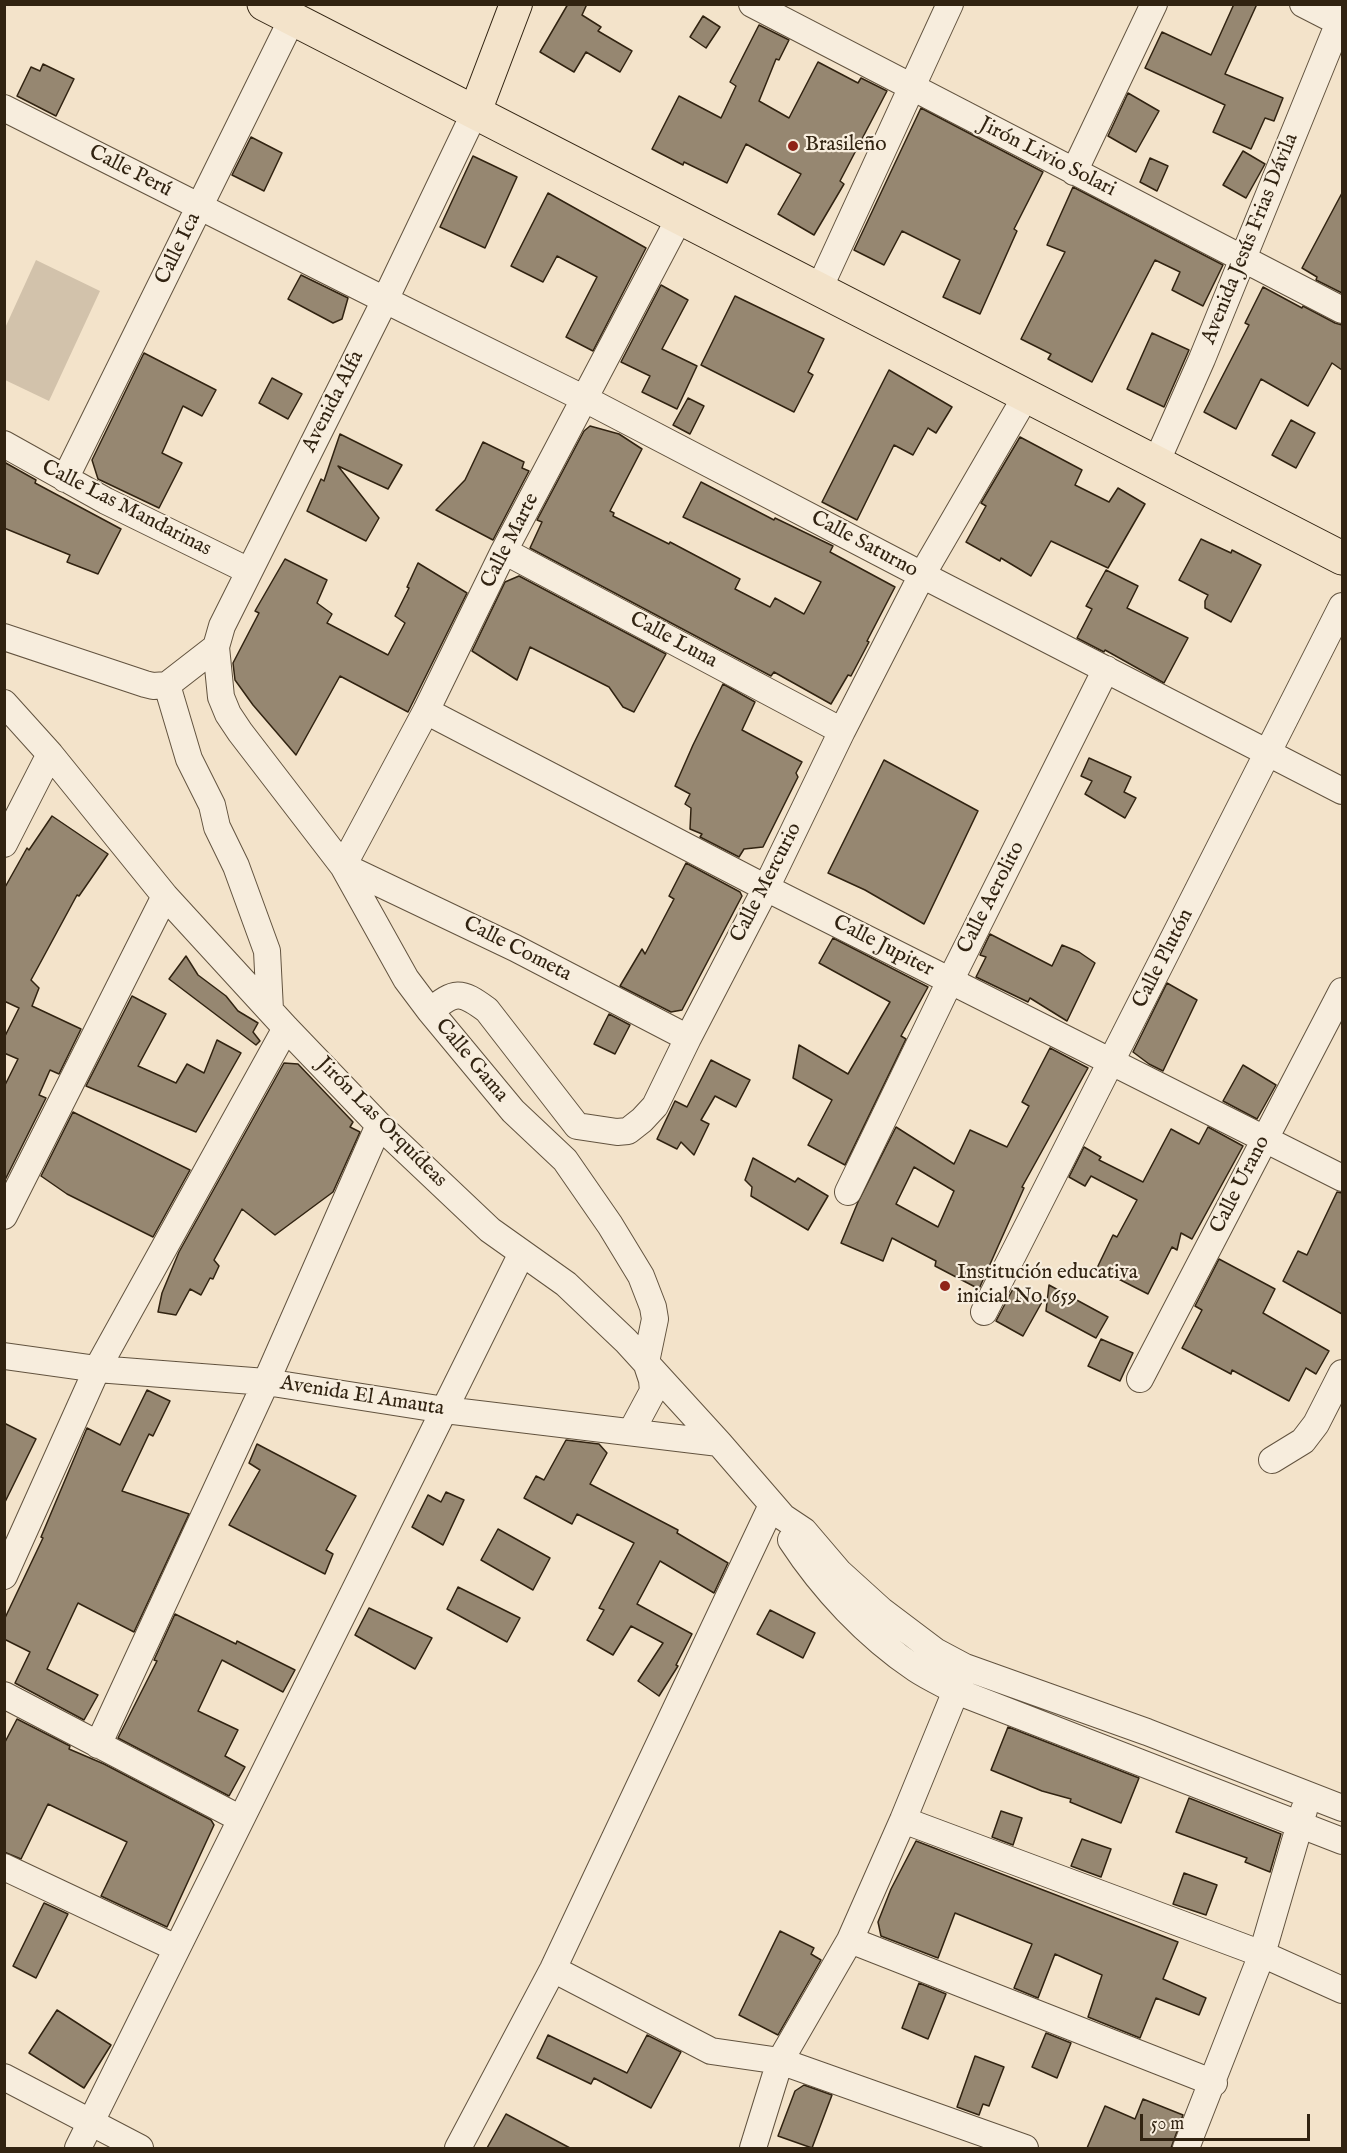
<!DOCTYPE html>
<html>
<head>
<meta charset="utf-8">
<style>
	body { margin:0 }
	#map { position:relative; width:1347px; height:2153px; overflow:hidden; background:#f3e3ca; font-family:"IM FELL English",serif }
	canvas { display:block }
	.frame { position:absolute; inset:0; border:6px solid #312311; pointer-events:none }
	.scale { position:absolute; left:1140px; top:2114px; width:170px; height:27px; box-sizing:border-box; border:3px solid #312311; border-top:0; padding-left:8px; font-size:18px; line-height:21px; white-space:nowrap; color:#312311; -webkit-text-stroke:4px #f7eddd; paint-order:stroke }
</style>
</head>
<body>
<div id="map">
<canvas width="1347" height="2153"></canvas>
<div class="frame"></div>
<div class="scale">50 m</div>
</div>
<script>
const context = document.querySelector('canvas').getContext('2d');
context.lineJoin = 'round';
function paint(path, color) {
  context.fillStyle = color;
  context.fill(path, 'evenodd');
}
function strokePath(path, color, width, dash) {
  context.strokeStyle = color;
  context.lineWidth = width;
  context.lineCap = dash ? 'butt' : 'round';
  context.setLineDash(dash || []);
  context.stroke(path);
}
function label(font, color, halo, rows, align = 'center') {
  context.font = font + ' "IM FELL English",serif';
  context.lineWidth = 4.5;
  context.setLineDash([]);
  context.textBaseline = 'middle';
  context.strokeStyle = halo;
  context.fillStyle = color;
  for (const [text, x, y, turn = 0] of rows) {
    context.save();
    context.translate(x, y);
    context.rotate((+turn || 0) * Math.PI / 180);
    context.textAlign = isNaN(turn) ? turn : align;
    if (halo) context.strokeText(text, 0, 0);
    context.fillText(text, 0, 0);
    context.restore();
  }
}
const green = new Path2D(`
	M36 260 100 291 49 401 5 380V328Z`);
const building = new Path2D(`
	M568 4H587L582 15 601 27 598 31 632 51 620 72 586 52 574 72 540 52Z
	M1234 4H1257L1225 74 1283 98 1274 121 1265 118 1251 149 1213 132 1225 105 1145 68 1162 32 1211 55Z
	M703 16 720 27 706 48 690 37Z
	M759 25 789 40 779 60 776 59 759 101 789 118 818 62 858 83 861 78 887 91 840 181 844 184 814 235 778 214 801 174 746 144 727 183 684 162 683 165 652 149 679 96 721 118 736 86 730 82Z
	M43 64 74 79 56 116 17 96 31 67 40 71Z
	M1128 93 1159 111 1136 152 1108 136Z
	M921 108 1043 172 1014 229 1017 231 980 314 943 297 960 260 902 231 884 265 854 250Z
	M251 137 282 153 264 191 232 175Z
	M1243 151 1265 164 1246 198 1223 185Z
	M473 156 517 177 485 248 440 227Z
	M1150 158 1168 166 1157 191 1140 182Z
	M1073 187 1223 265 1203 306 1172 290 1180 272 1155 260 1092 382 1048 359 1051 354 1021 339 1065 252 1047 245Z
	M548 193 646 248 593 351 566 337 597 277 557 256 543 282 511 266Z
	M1342 193V293L1316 280 1317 277 1302 268Z
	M301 275 348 298 342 319 333 323 288 299Z
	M661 285 688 300 662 349 697 366 677 409 642 392 650 376 621 362Z
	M1263 287 1302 308 1303 306 1335 323 1342 325V370L1332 363 1308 406 1261 379 1236 429 1204 412 1249 325 1245 323Z
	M735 296 824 339 808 372 813 375 794 412 701 365Z
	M1152 333 1189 350 1164 407 1127 389Z
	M144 353 216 390 202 416 183 406 162 453 182 463 159 508 98 479 92 460Z
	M889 370 952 407 936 433 928 428 913 455 894 445 857 520 822 502Z
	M272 378 302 394 288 419 259 403Z
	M688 398 704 406 690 434 673 425Z
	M1291 420 1315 433 1296 468 1272 455Z
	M590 426 619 434 642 449 610 511 614 513 613 516 669 544 670 542 740 579 735 589 770 607 775 598 804 614 821 582 683 517 701 482 774 520 775 518 833 546 830 552 895 587 867 641 869 642 851 676 848 675 831 704 774 672 771 676 530 548 542 522 537 520 584 431Z
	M340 434 402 465 388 489 338 466 379 518 366 541 307 511 321 479 324 481Z
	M1020 437 1082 470 1075 485 1109 502 1118 488 1145 504 1108 568 1051 541 1031 576 1001 558 1000 561 966 542 986 506 981 503Z
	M483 442 524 462 522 468 529 471 493 540 436 510 465 480Z
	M4 462 36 480 35 483 121 529 98 574 67 562 70 555 4 528Z
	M1201 539 1231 553 1232 550 1261 565 1231 622 1205 608V601L1208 595 1179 580Z
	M285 559 327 580 317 603 332 614 327 623 388 655 405 623 395 616 409 588 407 587 418 563 467 593 408 712 340 676 296 755 253 705 235 680 233 663 259 613 255 611Z
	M1106 570 1138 586 1127 608 1188 638 1164 683 1105 650 1104 652 1077 638 1092 609 1086 606Z
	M519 576 666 654 634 712 623 707 609 687 530 647 517 680 472 651 505 582Z
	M723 684 755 702 742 730 802 762 796 773 798 777 763 847 744 849 739 857 700 837 702 834 690 829 691 808 685 804 690 794 675 786 693 745Z
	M1089 758 1131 777 1124 792 1136 798 1125 818 1085 794 1092 781 1081 776Z
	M884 760 978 811 924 924 865 890 828 873Z
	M52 816 108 854 79 896 77 895 31 980 39 988 32 1006 81 1029 59 1074 50 1070 39 1095 46 1098 4 1182V1087L18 1059 4 1053V1038L19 1008 4 1001V889L27 848 29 850Z
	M686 863 740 892 742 896 682 1010 671 1012 620 986 642 949 645 954 674 899 669 896Z
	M990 934 1052 966 1062 945 1079 952 1095 963 1067 1021 1030 998 1028 1002 976 977 986 957 980 955Z
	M833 938 928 987 901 1036 906 1039 845 1165 808 1145 832 1100 793 1078 799 1045 848 1074 890 1002 819 963Z
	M186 956 198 975 226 996 238 1011 258 1023 253 1032 260 1041 256 1045 169 979Z
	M1167 983 1197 1000 1163 1071 1149 1064 1133 1052Z
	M132 996 166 1014 138 1066 176 1083 187 1064 204 1073 217 1040 241 1053 196 1132 86 1086Z
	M609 1014 630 1025 615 1054 594 1044Z
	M1050 1048 1088 1068 1022 1187 1024 1188 979 1289 935 1266 936 1261 892 1238 883 1261 841 1243 858 1202 896 1127 954 1164 970 1130 1007 1147 1029 1106 1022 1102ZM914 1167 954 1191 938 1227 896 1204Z
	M711 1060 750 1080 736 1107 715 1096 701 1120 709 1124 694 1155 681 1142 677 1149 657 1139 675 1101 687 1107Z
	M284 1063 298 1064 353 1122 350 1127 360 1132 333 1192 275 1235 242 1209 214 1260 219 1266 213 1279 210 1278 201 1295 190 1289 176 1315 158 1312 162 1293 179 1252Z
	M1243 1065 1276 1085 1257 1119 1223 1101Z
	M73 1112 190 1170 153 1237 67 1194 41 1176Z
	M1208 1127 1243 1146 1192 1239 1181 1233 1177 1250 1172 1247 1148 1294 1097 1268 1113 1235 1117 1237 1137 1200 1091 1176 1085 1186 1069 1177 1084 1147 1101 1157 1099 1160 1143 1182 1171 1129 1199 1144Z
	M753 1158 795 1182 798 1178 828 1196 808 1230 751 1196 752 1187 745 1180Z
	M1337 1192 1342 1193V1314L1283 1281 1298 1251 1307 1255Z
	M1219 1259 1275 1289 1263 1313 1329 1351 1316 1374 1306 1368 1289 1401 1232 1370 1231 1374 1182 1348 1202 1310 1195 1306Z
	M1049 1285 1108 1317 1096 1338 1046 1311Z
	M1014 1287 1042 1302 1023 1336 996 1321Z
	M1101 1339 1133 1353 1120 1381 1088 1366Z
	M147 1390 170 1401 153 1436 149 1434 122 1491 189 1514 134 1632 78 1603 47 1669 98 1695 84 1720 15 1683 30 1652 4 1639V1620L43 1538 41 1537 87 1428 120 1445Z
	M4 1423 36 1439 4 1504Z
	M566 1440 599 1444 607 1453 590 1484 678 1530 677 1533 728 1563 714 1593 660 1561 637 1604 692 1634 676 1665 678 1666 659 1696 638 1681 663 1643 631 1626 613 1655 587 1640 604 1610 599 1608 634 1543 577 1514 572 1524 524 1498 536 1476 544 1480Z
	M257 1444 356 1496 326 1550 333 1554 325 1574 229 1525 260 1470 249 1463Z
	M446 1492 464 1500 443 1545 412 1527 428 1495 441 1502Z
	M498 1529 550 1558 533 1590 481 1560Z
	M458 1587 520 1618 507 1642 447 1609Z
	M369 1608 432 1638 415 1669 355 1635Z
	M770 1610 815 1633 803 1658 757 1634Z
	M175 1614 236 1644 237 1641 295 1670 283 1692 222 1660 198 1711 238 1730 225 1756 245 1767 229 1796 118 1738 157 1661 154 1660Z
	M17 1719 70 1746 69 1749 104 1764 211 1820 214 1825 167 1927 101 1896 127 1842 48 1804 21 1859 4 1852V1744Z
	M1008 1727 1139 1778 1121 1823 1070 1802 1071 1799 1042 1791 991 1770Z
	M1189 1798 1281 1834 1270 1872 1245 1862 1247 1858 1176 1832Z
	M1001 1811 1022 1818 1013 1845 992 1837Z
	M1082 1839 1111 1849 1101 1877 1071 1866Z
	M916 1841 1178 1942 1163 1979 1206 1998 1199 2015 1156 1998 1140 2038 1088 2017 1102 1975 1055 1954 1038 1998 1014 1988 1032 1944 955 1913 938 1958 881 1936 878 1922 891 1889Z
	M1184 1873 1217 1885 1206 1915 1173 1904Z
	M44 1903 68 1914 36 1978 13 1966Z
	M780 1931 814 1948 811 1954 821 1960 778 2035 739 2015Z
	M919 1983 946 1994 928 2039 902 2028Z
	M57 2010 111 2045 84 2088 29 2053Z
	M1046 2033 1071 2043 1057 2078 1032 2067Z
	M548 2035 627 2073 647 2035 681 2052 651 2108 594 2078 591 2084 537 2058Z
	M975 2056 1004 2067 989 2106 983 2104 979 2115 957 2107Z
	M804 2085 832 2095 812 2148 778 2136 795 2091Z
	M1143 2099 1183 2115 1171 2148H1087L1105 2106 1135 2119Z
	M506 2114 570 2148H487Z`);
const minor = new Path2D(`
	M752 4 1342 310
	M1303 4 1342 24
	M4 108 385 300 585 399 922 575 1342 791
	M475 112 385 300 222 626 216 647 221 697 228 714 240 732 343 866 406 979 430 1011 513 1111 565 1160 610 1225 641 1276 653 1307 655 1319 646 1362 652 1380 653 1391 631 1432
	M1074 172 1154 4
	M680 217 504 551 426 711 343 866 515 948 688 1038
	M819 289 950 4
	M4 444 106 501 249 571
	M1156 463 1202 359 1342 15
	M65 479 292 19
	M504 551 842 731
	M4 637 145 684 153 686 167 685
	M216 647 167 685 189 759 212 805 217 827 236 866 267 951 270 1010
	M4 703 50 754 165 896 286 1028 379 1125 490 1230 566 1284 626 1341 719 1443 783 1517 804 1531 839 1572 882 1611 935 1651 965 1667 1147 1732 1342 1808
	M426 711 766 888 1342 1178
	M4 844 50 754
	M430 1011C455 991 460 990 487 1010L577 1126 617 1132 628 1131 642 1120 655 1106 688 1038 766 888 842 731 922 575 1026 396
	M848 1192 950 981 1106 669
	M4 1216 165 896
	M984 1312 1342 606
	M4 1356 97 1369 266 1382 445 1410 719 1443
	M1140 1379 1342 991
	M1272 1460 1303 1441 1316 1424 1342 1373
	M791 1540C823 1589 867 1636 916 1669 928 1677 943 1684 956 1691L1342 1841
	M4 1576 97 1369 286 1028
	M4 1695 241 1819
	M98 1745 266 1382 379 1125
	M903 1820 1262 1954 1342 1990
	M4 1867 176 1948
	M850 1940 1214 2083
	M553 1969 711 2051 780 2061 1025 2148
	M4 2077 140 2148
	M78 2148 522 1253
	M458 2148 553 1969 772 1505
	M753 2148 780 2061 850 1940 903 1820 962 1676
	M1186 2148 1262 1954 1304 1810`);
const major = new Path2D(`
	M475 112 516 4`);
const highway = new Path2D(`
	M264 4 1342 558`);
const markers = [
	[793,146,6,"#8f2418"],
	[945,1286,6,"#8f2418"]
];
const poiNames = [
	["Brasileño",805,146],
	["Institución educativa",957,1274],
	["inicial No. 659",957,1298]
];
const streetNames = [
	["Jirón Livio Solari",1047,158,27],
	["Calle Perú",130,172,27],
	["Avenida Jesús Frias Dávila",1251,239,-68],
	["Calle Ica",179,249,-64],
	["Avenida Alfa",334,402,-63],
	["Calle Las Mandarinas",126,509,27],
	["Calle Marte",511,541,-63],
	["Calle Saturno",864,545,28],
	["Calle Luna",673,641,28],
	["Calle Mercurio",767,883,-63],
	["Calle Aerolito",992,898,-63],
	["Calle Jupiter",883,947,27],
	["Calle Cometa",517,950,27],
	["Calle Plutón",1164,959,-63],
	["Calle Gama",471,1061,50],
	["Jirón Las Orquídeas",381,1123,45],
	["Calle Urano",1241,1185,-63],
	["Avenida El Amauta",362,1397,9]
];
paint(green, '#d2c2ab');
paint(building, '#968771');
strokePath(building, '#312311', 1.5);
strokePath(minor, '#62533f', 28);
strokePath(major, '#312311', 34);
strokePath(highway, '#312311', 35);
strokePath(minor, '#f7eddd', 26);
strokePath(major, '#f3e3ca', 32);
strokePath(highway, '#f3e3ca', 33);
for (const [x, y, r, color] of markers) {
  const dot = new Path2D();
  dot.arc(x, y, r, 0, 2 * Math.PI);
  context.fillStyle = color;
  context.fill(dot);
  strokePath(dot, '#f7eddd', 2);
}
label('21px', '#312311', '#f7eddd', poiNames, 'left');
label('21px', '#312311', '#f7eddd', streetNames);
</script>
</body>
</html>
